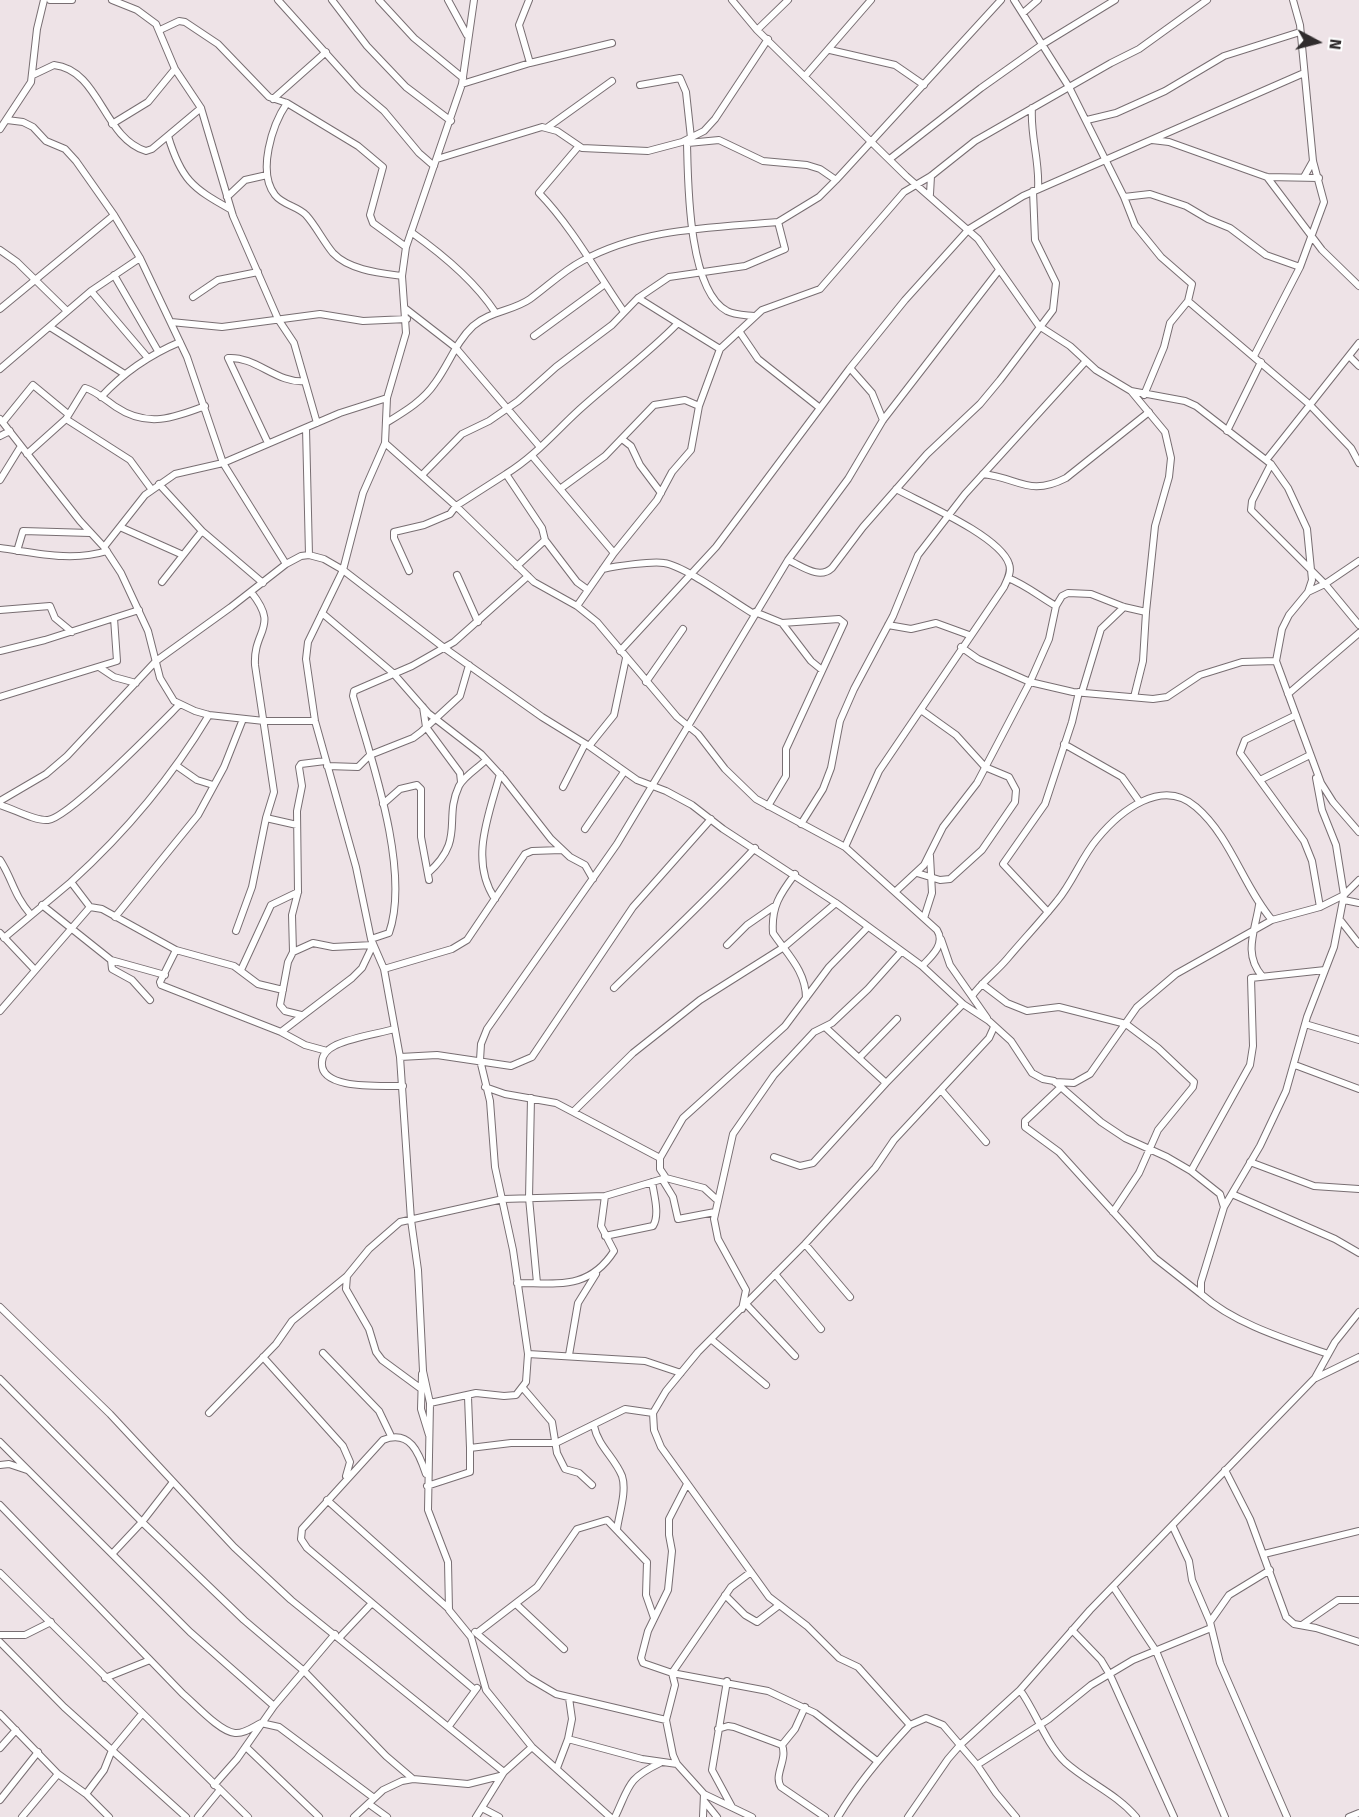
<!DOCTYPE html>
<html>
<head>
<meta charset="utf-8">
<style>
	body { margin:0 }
	#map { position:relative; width:1359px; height:1817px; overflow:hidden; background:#eee3e7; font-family:"Fira Sans",sans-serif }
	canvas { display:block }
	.north { position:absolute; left:1287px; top:12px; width:60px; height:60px; -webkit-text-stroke:4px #fff; paint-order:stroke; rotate:97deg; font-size:16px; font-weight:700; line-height:24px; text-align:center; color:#302c2d }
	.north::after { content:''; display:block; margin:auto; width:21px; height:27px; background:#302c2d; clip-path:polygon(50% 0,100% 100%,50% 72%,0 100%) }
</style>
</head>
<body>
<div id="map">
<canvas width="1359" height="1817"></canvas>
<div class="north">N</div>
</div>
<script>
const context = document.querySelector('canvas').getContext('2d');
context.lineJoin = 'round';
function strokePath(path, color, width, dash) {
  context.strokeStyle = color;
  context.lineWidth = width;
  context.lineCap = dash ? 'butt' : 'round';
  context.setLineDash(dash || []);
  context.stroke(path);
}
const street = new Path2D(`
	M50 0H72
	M112 0 137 10 156 24 175 69 201 108 233 216 278 319 294 343 317 423
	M278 0 358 89 384 111 419 153 434 166
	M332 0 367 46 406 87 451 121
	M379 0 414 38 463 78
	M448 0 467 35
	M474 0 462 84 406 247 402 276 406 333 387 398 385 443 363 493 343 570 308 642 306 659 315 721 356 867 371 939 384 969 400 1057 411 1220 418 1270 423 1371 430 1403 428 1510 448 1562 449 1610 471 1637 486 1690 532 1747 610 1817
	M732 0 757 30 906 176 978 239 1039 326 1070 346 1096 370 1131 391 1185 401 1196 406 1271 464 1288 488 1307 529 1312 580 1308 592 1289 615 1282 629 1276 661 1321 783 1333 802 1359 832
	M1014 0 1069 87 1124 197 1135 225 1161 257 1192 284 1188 301 1309 404 1351 448 1359 463
	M1023 13 1038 0
	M160 30 179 21 185 22 218 44 269 97 287 103 358 146 383 167 370 215 373 223 406 247
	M757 30 788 0
	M830 50 895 65 924 85
	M530 63 612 43
	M33 75 54 65C100 70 103 138 146 151L152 149 201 108
	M805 76 871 0
	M462 84 530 63 519 25 529 0
	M640 85 680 78 686 92 691 138
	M273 99 326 52
	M287 103C272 125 257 172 275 195 283 205 297 206 306 215 316 226 323 241 333 253 349 270 380 273 402 276
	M1032 108C1030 136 1040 161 1038 189
	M7 120 23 122 33 127 46 141 65 149 76 161 114 215 140 258 187 357 223 463 286 564
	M1087 120 1116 113 1165 91 1224 56 1300 32
	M112 124 148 102 175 69
	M548 127 612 81
	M0 129 31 82 37 29 44 0
	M168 136C181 179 192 188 230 209
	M1152 140 1169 142 1267 177 1319 178
	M687 143C688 182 688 290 727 311 734 315 746 315 754 316
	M688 143 719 140 763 161 807 165 820 169 836 180
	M578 147 539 193C572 227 597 273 624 312
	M891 158 981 88 1043 44 1115 0
	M437 159 542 127 557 131 582 148 648 151 682 142 704 131 715 119 768 39
	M1267 177 1322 250 1359 286
	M1304 177 1313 161
	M930 194 931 176
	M227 197 245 180 267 175
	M1124 197 1150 194 1186 206 1208 219 1230 228 1266 255 1300 267
	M411 232C442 254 474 280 495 312
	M0 250 17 262 67 311
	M114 275 158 351
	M91 291 148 358
	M193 297 218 280 258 272
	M638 298 678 323
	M0 309 114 215
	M406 309 455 347 540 447
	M171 322 222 327 320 314 363 321 407 319
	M50 327 123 373
	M739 331 758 359 820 408
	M534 336 605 284
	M1254 356 1300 267 1324 202 1313 161 1300 25 1293 0
	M1349 356 1359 366
	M850 368 872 393 883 420
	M0 369 91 291 140 258
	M1144 395 1164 347 1170 323 1188 301
	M101 397C124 372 149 355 180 342
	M0 419 80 521 104 547 121 573 148 631 160 678 174 701 195 711 209 715 264 721H315
	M66 419 130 460 152 490
	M3 422 33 385 68 414
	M386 423C404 412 423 401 435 383 449 364 456 342 473 326 490 311 513 311 530 299 548 286 563 271 582 261 642 228 711 228 778 222
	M306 428 309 555
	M1227 431 1261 362
	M0 436 10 431
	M622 439 631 446 640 465 661 493
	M268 443 228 358C256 356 277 384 305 381
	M385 443 456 506 534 582 577 606 597 622 677 717 698 734 725 769 756 799 845 847 937 930C946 944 931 957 922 966
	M27 454 66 419 85 388C96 391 107 401 116 407 147 428 174 418 205 406
	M533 457 614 553
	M1267 459 1359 343
	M1271 464 1252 501 1251 510 1325 584 1359 625
	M983 474C1019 478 1029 497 1066 478L1149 412
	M422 475 462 434 489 421 518 401 556 367 612 325 638 298 669 277 745 266 785 249 778 222 819 197 836 180 1001 0
	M0 480 21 446
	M159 484 202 531 263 583
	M560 489 605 456 654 405 685 400 699 406
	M120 527 183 555
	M545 540 577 582 588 590
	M104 547 145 495 175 474 223 463 340 413 387 398
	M0 548C36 553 72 562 107 551
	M17 551 23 531 90 533
	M788 560C802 566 819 580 832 568L863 527 927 454 980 404 1000 380 1053 310 1056 283 1035 240 1033 191
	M517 566 545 540 542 528 506 474C535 456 554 433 579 410 612 380 648 354 678 323L720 349
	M603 569C616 566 652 561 664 563 685 566 732 601 754 614
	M409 571 394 538V532L424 525 450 514 456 506 506 474
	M457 575 478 622
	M1008 578C1026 585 1040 597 1056 606
	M162 582 202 531
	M1308 592 1325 584 1359 561
	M577 606 614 553 657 500 672 472 691 450 699 406 720 349 762 310 820 289 904 192 931 176 975 141 1111 63 1139 49 1207 0
	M0 610 50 606 55 618 72 632
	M755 612 782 623 811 661 822 670
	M322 613 393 673 428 713 481 754 504 779 551 839 570 857 585 865 593 879
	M888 625 911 629 936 623 969 635
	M961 647 978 659 1030 682 1073 692 1153 699 1167 697 1200 675 1242 662 1276 661
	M0 651 45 640 139 610
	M620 651 716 547 850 368 905 300 969 229 1023 196 1304 73
	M99 667 114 677 136 683
	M646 682 683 629
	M1082 692 1101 629 1124 607
	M1288 694 1359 633
	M0 697 117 661 114 618
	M1134 697 1143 661 1146 612
	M423 707 426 727 460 773 461 782
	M1296 715 1245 740 1240 753 1304 841 1312 861 1320 907
	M1064 744 1122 777 1139 801
	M589 746 614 715 626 658
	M177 766 197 780 213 785
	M327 766 358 767 370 755 413 738 421 732 460 696 469 665
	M1260 780 1310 755
	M563 787 585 744
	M0 801 46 774 67 756 156 661 231 607 286 564 301 556 309 555 324 559 343 570 443 647 542 717 589 746 637 780 666 791 692 805 723 829 836 903 922 966 963 1004 989 1021 1011 1041 1032 1073 1043 1079 1054 1081 1101 1122 1125 1138 1167 1157 1191 1171 1220 1194 1224 1207
	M383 804 400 789 417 785 421 789V837L429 880
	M0 805C14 809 34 821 48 820 70 817 159 725 179 705
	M768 806 786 776V749L844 623 839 619 782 623
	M266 818 297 825
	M801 824 823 789 831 768 840 721 854 689 893 616 918 555 965 494 1085 362
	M585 829 624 772
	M845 847 879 771 1004 587C1007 580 1012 572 1009 564 1000 536 922 503 896 489
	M0 860C13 880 13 894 31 915
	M428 873C466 839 443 820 459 786 464 776 478 768 486 760
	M917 873 940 880 950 879 982 850 1015 802 1016 790 1009 777 985 767 956 735 921 710
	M795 874C780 894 771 907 773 933 787 954 806 971 806 998
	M896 891 924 865 943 827 977 783 1030 682 1049 639 1056 606 1062 596 1068 593 1091 594 1124 607 1146 612 1155 526 1169 477 1171 458 1165 432 1131 391
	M495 899C469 860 489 815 500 774
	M1344 900 1359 903
	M42 905 111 960 165 975
	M1259 905C1255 931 1243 954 1262 976
	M90 907 102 909 176 950 234 966 258 984 283 990
	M1048 912 1003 864 1045 804 1072 722 1079 692
	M115 917 198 815 224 767 243 719
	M924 918 932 893 930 856
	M1341 921 1359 944
	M236 931 252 887 266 818 274 792 255 665C253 629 280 628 251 592
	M0 933 35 970
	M4 938 71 882
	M371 939 389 933C411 871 371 758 353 696L354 691 412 666 454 642 528 576
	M941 939 950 965 987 1018
	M727 945 747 925 773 907
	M176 950 160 982 161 985 281 1032 305 1045 327 1051
	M293 952 292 915 298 892 297 811 302 786 299 767 301 764 325 761
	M111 960 112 969 132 980 150 1000
	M384 969 452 949 467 940 525 854 532 851 562 850
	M241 970 271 905 298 892
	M982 984 1007 1003 1027 1011 1059 1007 1126 1024 1158 1048 1194 1082 1193 1087 1158 1130 1139 1173 1113 1212
	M614 988C661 942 710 897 755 848
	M972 996C982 982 996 972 1007 959 1023 940 1041 921 1057 901 1073 882 1081 858 1097 839 1120 811 1162 777 1196 807 1231 837 1243 886 1272 920
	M0 1011 90 907 71 882C125 833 172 777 209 715
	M1305 1024 1359 1040
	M825 1027 886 1083
	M395 1029C376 1034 354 1037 336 1045 330 1048 322 1054 322 1062 319 1091 384 1085 403 1086
	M281 1032 352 978 362 968 373 945 333 947 313 943 293 952 288 962 280 1005 285 1011 301 1015
	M400 1057 437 1055 511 1066 532 1057 633 907 711 819
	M859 1058 897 1019
	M1295 1065 1359 1089
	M1055 1082 1074 1083 1090 1074 1137 1007 1176 974 1272 920 1320 907 1344 895 1336 845 1322 810 1316 778
	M485 1087 505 1094 556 1103 660 1158V1169L666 1178 704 1188 716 1199
	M1061 1087 1025 1121V1127L1059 1152 1155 1258 1201 1294
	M941 1090 986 1142
	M531 1098 529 1198 537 1283
	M574 1111 633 1053 700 1000 784 947 836 903
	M774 1157 800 1166 813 1163 886 1083 963 1004
	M660 1158 683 1118 785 1026 829 967 868 927
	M1250 1162 1314 1186 1359 1189
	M1191 1171 1250 1065 1253 1046 1251 978 1325 970
	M662 1179 673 1197 678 1219 715 1212
	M1232 1194 1335 1239 1359 1253
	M605 1236 653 1226C660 1215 654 1195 652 1182
	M805 1244 850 1297
	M775 1274 821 1329
	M347 1276 346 1289 369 1329 376 1352 382 1360 420 1388
	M517 1283C558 1283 589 1290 614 1251L601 1226 605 1196
	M746 1304 795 1356
	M0 1307 110 1414 234 1547 291 1600 504 1772
	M742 1309 746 1290 718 1239 714 1219 733 1134 774 1075 814 1032 832 1023 868 989 901 952
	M712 1340 766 1385
	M323 1353 379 1411 391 1436
	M528 1354 645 1361 681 1373
	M1328 1354C1285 1339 1235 1324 1201 1294V1282L1224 1207 1260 1146 1286 1091 1307 1017 1334 947 1344 895 1359 880
	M569 1355 578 1303 596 1274
	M263 1357 343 1446 350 1462 346 1476
	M422 1374 421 1409 429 1435
	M1316 1378 1359 1357
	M0 1379 142 1522 244 1620 304 1671 386 1756 413 1779
	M523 1388 552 1422 557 1453 565 1469 579 1473 592 1485
	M468 1397 470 1448
	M430 1403 476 1393 504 1396 516 1395 526 1382 528 1354 513 1250 495 1167 490 1101 480 1060 481 1044 487 1029 617 844 788 560 848 479 883 420 999 270
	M209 1413 276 1344 292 1321 347 1276 369 1249 400 1222 503 1199 605 1196 666 1178
	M594 1426C598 1446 615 1458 622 1476 627 1491 619 1514 617 1529
	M0 1442 190 1632 274 1706
	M0 1465 9 1464 27 1470
	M1225 1470 1250 1519 1286 1617 1294 1624 1316 1628 1359 1642
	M426 1474C419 1453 410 1429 383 1440L302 1529 301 1539 307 1548 475 1690
	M687 1484 669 1519V1535L672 1551 668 1590 648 1631 641 1658 643 1663 672 1673 768 1691 815 1713 877 1761
	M427 1486 470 1472V1448L511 1443H556L625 1409 653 1413
	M327 1500 449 1609
	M0 1505 183 1694C195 1704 220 1732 235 1733 244 1734 253 1727 261 1723L279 1727 374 1798
	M1173 1527 1189 1561 1192 1580 1210 1622 1220 1663 1287 1817
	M112 1554 142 1522 173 1482
	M1264 1554 1359 1531
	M0 1573 248 1817
	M1114 1588 1156 1651 1225 1817
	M725 1595 745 1615 757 1622 778 1606
	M516 1604 564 1649
	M1210 1622 1229 1595 1270 1570
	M1302 1625 1338 1600H1359
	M1072 1630 1101 1660 1110 1675 1174 1817
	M475 1632 529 1678 556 1694 666 1720
	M477 1633 537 1587 577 1529 607 1520 647 1562 646 1595 654 1618
	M0 1635H25L51 1622
	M340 1637 372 1603
	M0 1642 64 1707 186 1817
	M672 1673 675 1685 666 1720 673 1755 677 1764 704 1794 703 1817
	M672 1673 731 1587 751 1572
	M105 1678 150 1660
	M727 1681 712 1770 732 1807
	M1020 1690C1036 1712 1045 1742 1065 1762 1087 1782 1117 1794 1136 1817
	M0 1714 58 1774 86 1794 109 1817
	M910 1725 858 1667 839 1658 807 1626 769 1597 661 1447 654 1430 653 1413 666 1391 698 1352 805 1244 875 1168 894 1140 989 1038 994 1027
	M449 1726 477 1688
	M718 1729 728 1726 734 1727 782 1745C788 1760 773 1775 781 1787L825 1817
	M568 1739 572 1719 569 1698
	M782 1745 795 1729 805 1707
	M246 1747 319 1817
	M0 1748 16 1730
	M977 1765 996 1793 1016 1817
	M557 1768 568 1739 642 1759 677 1764
	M214 1785 237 1759 274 1706 335 1634
	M86 1794 104 1770 112 1750 141 1715
	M704 1794 752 1817
	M0 1800 38 1752
	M705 1802 717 1817
	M369 1804 387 1817
	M482 1808 499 1817
	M22 1817 58 1774
	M198 1817 219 1791
	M354 1817 383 1790 402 1781 413 1779 468 1784 500 1776
	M476 1817 504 1772 532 1747
	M615 1817C630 1785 627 1779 660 1763
	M838 1817C858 1783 883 1754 910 1725L926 1718 943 1725 977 1765 1049 1719 1091 1685 1133 1660 1211 1628
	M908 1817 948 1759 961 1744 1020 1690 1090 1610 1315 1378 1335 1342 1359 1312
	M1349 1817 1359 1813`);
strokePath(street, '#786e72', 8);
strokePath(street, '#fff', 6);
</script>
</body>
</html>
